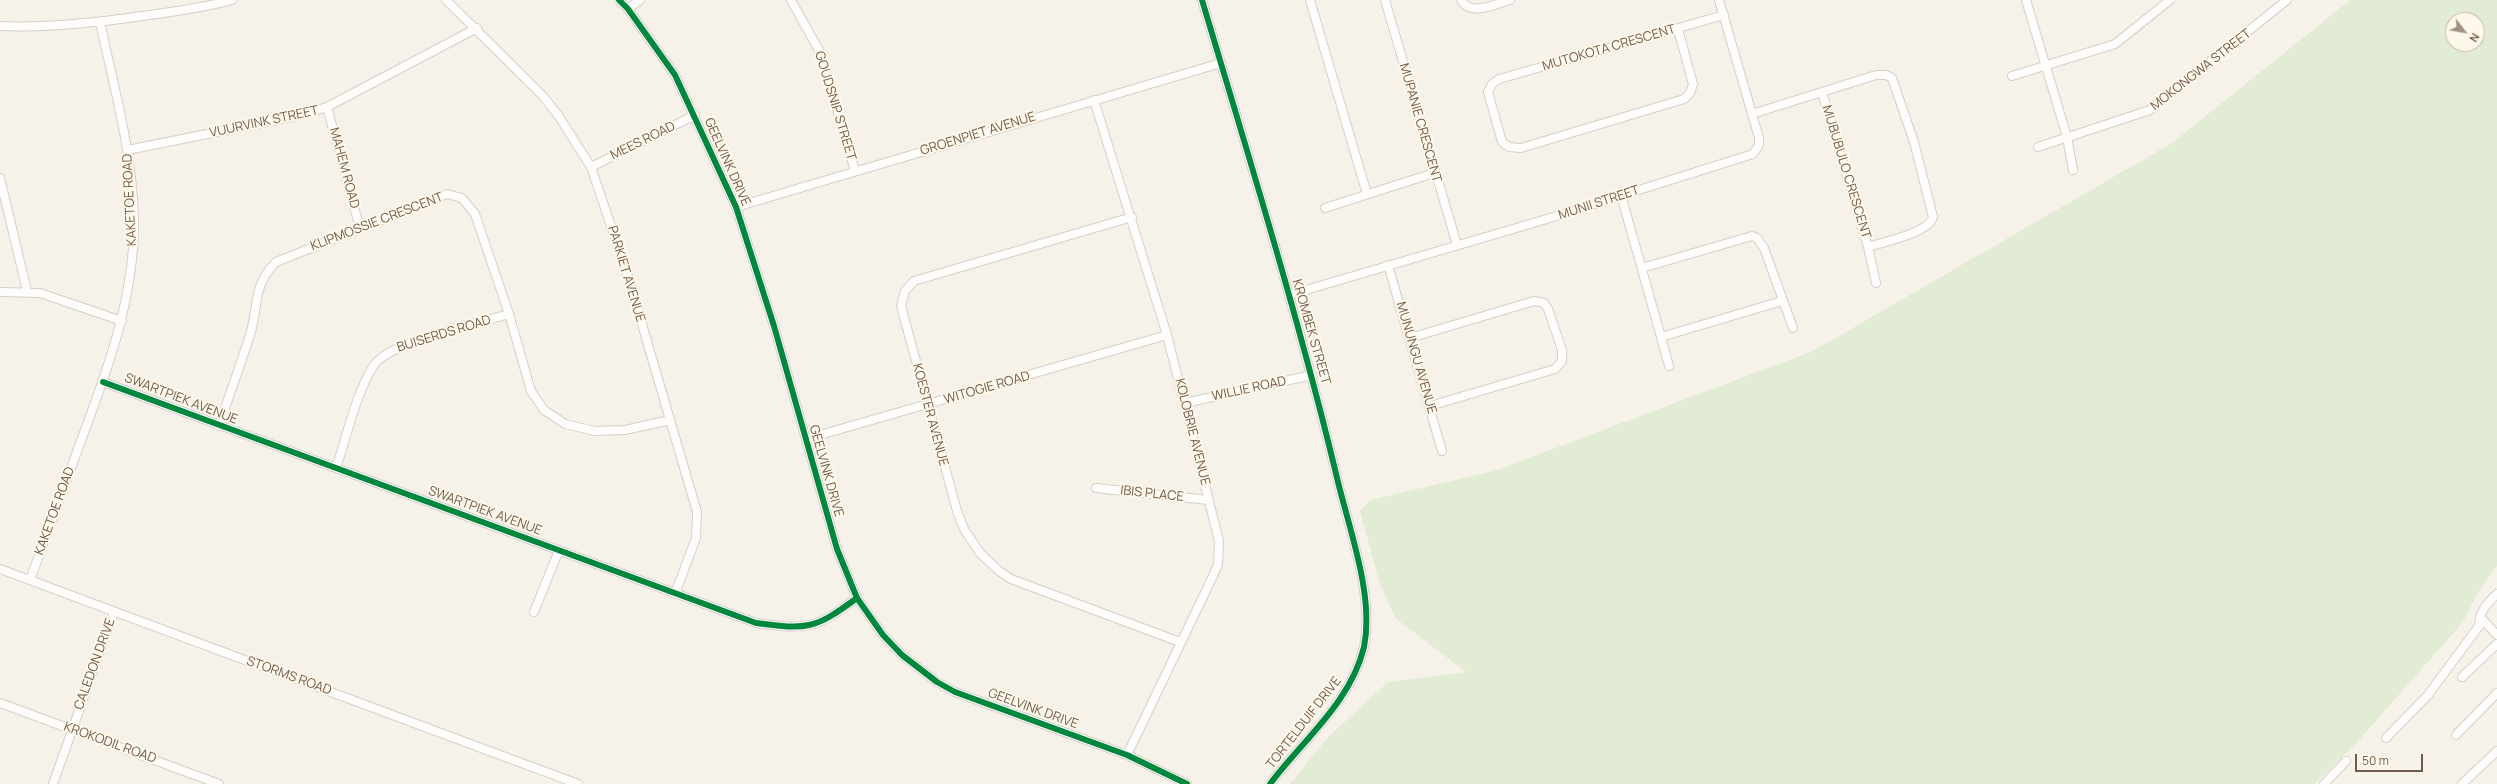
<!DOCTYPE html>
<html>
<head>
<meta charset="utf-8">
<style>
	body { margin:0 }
	#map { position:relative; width:2497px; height:784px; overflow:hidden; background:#f6f2ea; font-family:Manrope,sans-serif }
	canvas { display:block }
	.north { position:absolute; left:2445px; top:12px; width:40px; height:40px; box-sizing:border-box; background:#fef8eb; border:1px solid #c6b9ab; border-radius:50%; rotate:121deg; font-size:11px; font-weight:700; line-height:16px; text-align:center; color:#735b4b }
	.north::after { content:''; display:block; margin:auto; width:14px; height:18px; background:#a19083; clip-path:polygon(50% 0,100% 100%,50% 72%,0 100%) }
	.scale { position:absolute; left:2355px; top:754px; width:68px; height:18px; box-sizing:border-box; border:2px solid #735b4b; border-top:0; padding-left:5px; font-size:12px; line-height:14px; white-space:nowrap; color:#735b4b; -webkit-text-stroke:3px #fef8eb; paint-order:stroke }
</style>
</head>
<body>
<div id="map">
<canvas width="2497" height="784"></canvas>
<div class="north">N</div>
<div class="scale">50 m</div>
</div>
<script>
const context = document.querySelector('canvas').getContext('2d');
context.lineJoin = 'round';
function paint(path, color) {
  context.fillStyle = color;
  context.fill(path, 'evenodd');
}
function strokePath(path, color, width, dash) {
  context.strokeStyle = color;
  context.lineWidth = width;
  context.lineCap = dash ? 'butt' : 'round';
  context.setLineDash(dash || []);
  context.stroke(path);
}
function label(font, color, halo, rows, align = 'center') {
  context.font = font + ' Manrope,sans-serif';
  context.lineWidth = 4;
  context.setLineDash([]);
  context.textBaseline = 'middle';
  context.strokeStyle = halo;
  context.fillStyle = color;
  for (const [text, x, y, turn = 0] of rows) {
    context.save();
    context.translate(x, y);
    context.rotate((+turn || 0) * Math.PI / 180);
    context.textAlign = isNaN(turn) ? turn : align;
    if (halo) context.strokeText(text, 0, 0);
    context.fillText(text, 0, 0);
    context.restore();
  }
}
const green = new Path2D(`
	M2350 0H2497V566L2477 594 2463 622 2360 739 2315 784H1290L1328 737 1388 682 1466 672 1395 618 1379 581 1360 511 1370 500 1494 471 1813 351 2172 143ZM2453 20H2477V44H2453Z`);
const street = new Path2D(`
	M446 0 542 95 558 115 591 167 627 273 697 512 696 538 675 594
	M619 0 628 9 675 75 736 207 774 326 837 549 857 598 883 635 902 655 937 682 955 692 1127 755 1187 784
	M791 0 821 54 855 171
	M1202 0C1250 161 1300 322 1339 486 1351 534 1374 598 1364 647 1351 702 1303 740 1270 784
	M1310 0 1367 194
	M1385 0 1457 245
	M1461 0C1471 17 1495 4 1510 0
	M2026 0 2067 137 2073 170
	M628 9 640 0
	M0 26C48 28 95 23 142 16 173 12 203 8 232 0
	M1678 29 1693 84 1690 93 1684 99 1521 148 1509 147 1502 142 1488 92 1492 84 1499 79 1724 15
	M2012 76 2115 44 2170 0
	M1822 92 1868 247 1876 283
	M1094 100 1167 335 1219 541 1218 564 1213 576 1127 755
	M327 107 360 229
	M1752 114 1876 75H1886L1892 78 1914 142 1933 217C1929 233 1883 242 1868 247
	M2038 147 2150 110 2287 0
	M128 150 301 115 327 107 477 28
	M591 167 695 115
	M0 178 27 291
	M1621 195 1661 337 1782 301
	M736 207 1221 63
	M1325 208 1434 173
	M1132 217 914 281 905 291 901 306 957 511 964 529 980 553 999 571 1011 579 1180 642
	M1388 265 1442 451
	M1642 268 1752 236 1757 238 1764 248 1793 328
	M0 292 40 293 122 321
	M1289 295 1547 219 1753 154 1759 145V138L1719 0
	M1661 337 1669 366
	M1410 338 1534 301 1544 303 1548 309 1562 350V361L1555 369 1430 406
	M103 382 756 623C808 630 815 629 857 598
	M1185 403 1312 375
	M219 426C229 396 240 366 250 335 259 306 252 286 276 262L447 194 462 198 475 214 509 314 531 391 544 410 565 424 595 431 625 430 670 420
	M806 439 1167 335
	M336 468C346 439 357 390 374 365 391 341 479 323 509 314
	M1096 488 1208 500
	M0 569 578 784
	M30 580C48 532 65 485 82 438 109 366 135 295 134 218 132 151 114 87 100 22
	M534 612 559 550
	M2480 617 2497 635
	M2462 677 2497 644
	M0 703 219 784
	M2456 735 2497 693
	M2386 738 2428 695 2479 626C2480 611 2486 604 2497 594
	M53 784 114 612
	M2324 784 2346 761
	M2462 784 2497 751`);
const cycleway = new Path2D(`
	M619 0 628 9 675 75 736 207 774 326 837 549 857 598 883 635 902 655 937 682 955 692 1127 755 1187 784
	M1202 0C1250 161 1300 322 1339 486 1351 534 1374 598 1364 647 1351 702 1303 740 1270 784
	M103 382 756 623C808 630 815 629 857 598`);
const streetNames = [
	["MUTOKOTA CRESCENT",1609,48,-16],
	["MOKONGWA STREET",2201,70,-38],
	["GOUDSNIP STREET",835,106,73],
	["VUURVINK STREET",264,122,-12],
	["MUPANIE CRESCENT",1420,123,74],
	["GROENPIET AVENUE",978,134,-17],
	["MEES ROAD",643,141,-26],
	["GEELVINK DRIVE",727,162,66],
	["MAHEM ROAD",344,168,75],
	["MUBUBULO CRESCENT",1846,172,73],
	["KAKETOE ROAD",130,200,-93],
	["MUNII STREET",1599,203,-18],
	["KLIPMOSSIE CRESCENT",377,222,-21],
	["PARKIET AVENUE",626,274,73],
	["KROMBEK STREET",1311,332,74],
	["BUISERDS ROAD",444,334,-17],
	["MUNUNGU AVENUE",1416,358,74],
	["WITOGIE ROAD",987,388,-16],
	["WILLIE ROAD",1249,389,-12],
	["SWARTPIEK AVENUE",181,399,21],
	["KOESTER AVENUE",930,415,75],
	["KOLOBRIE AVENUE",1192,432,76],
	["GEELVINK DRIVE",826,471,74],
	["IBIS PLACE",1152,494,6],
	["KAKETOE ROAD",55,511,-70],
	["SWARTPIEK AVENUE",485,511,20],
	["CALEDON DRIVE",95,664,-70],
	["STORMS ROAD",289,676,20],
	["GEELVINK DRIVE",1033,709,20],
	["TORTELDUIF DRIVE",1304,723,-52],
	["KROKODIL ROAD",110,743,20]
];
paint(green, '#e2ecd5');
strokePath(street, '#d5cfc8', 10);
strokePath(street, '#fefdfc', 8);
strokePath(cycleway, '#00873e', 6);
label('13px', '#735b4b', '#fef8eb', streetNames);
</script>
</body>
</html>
